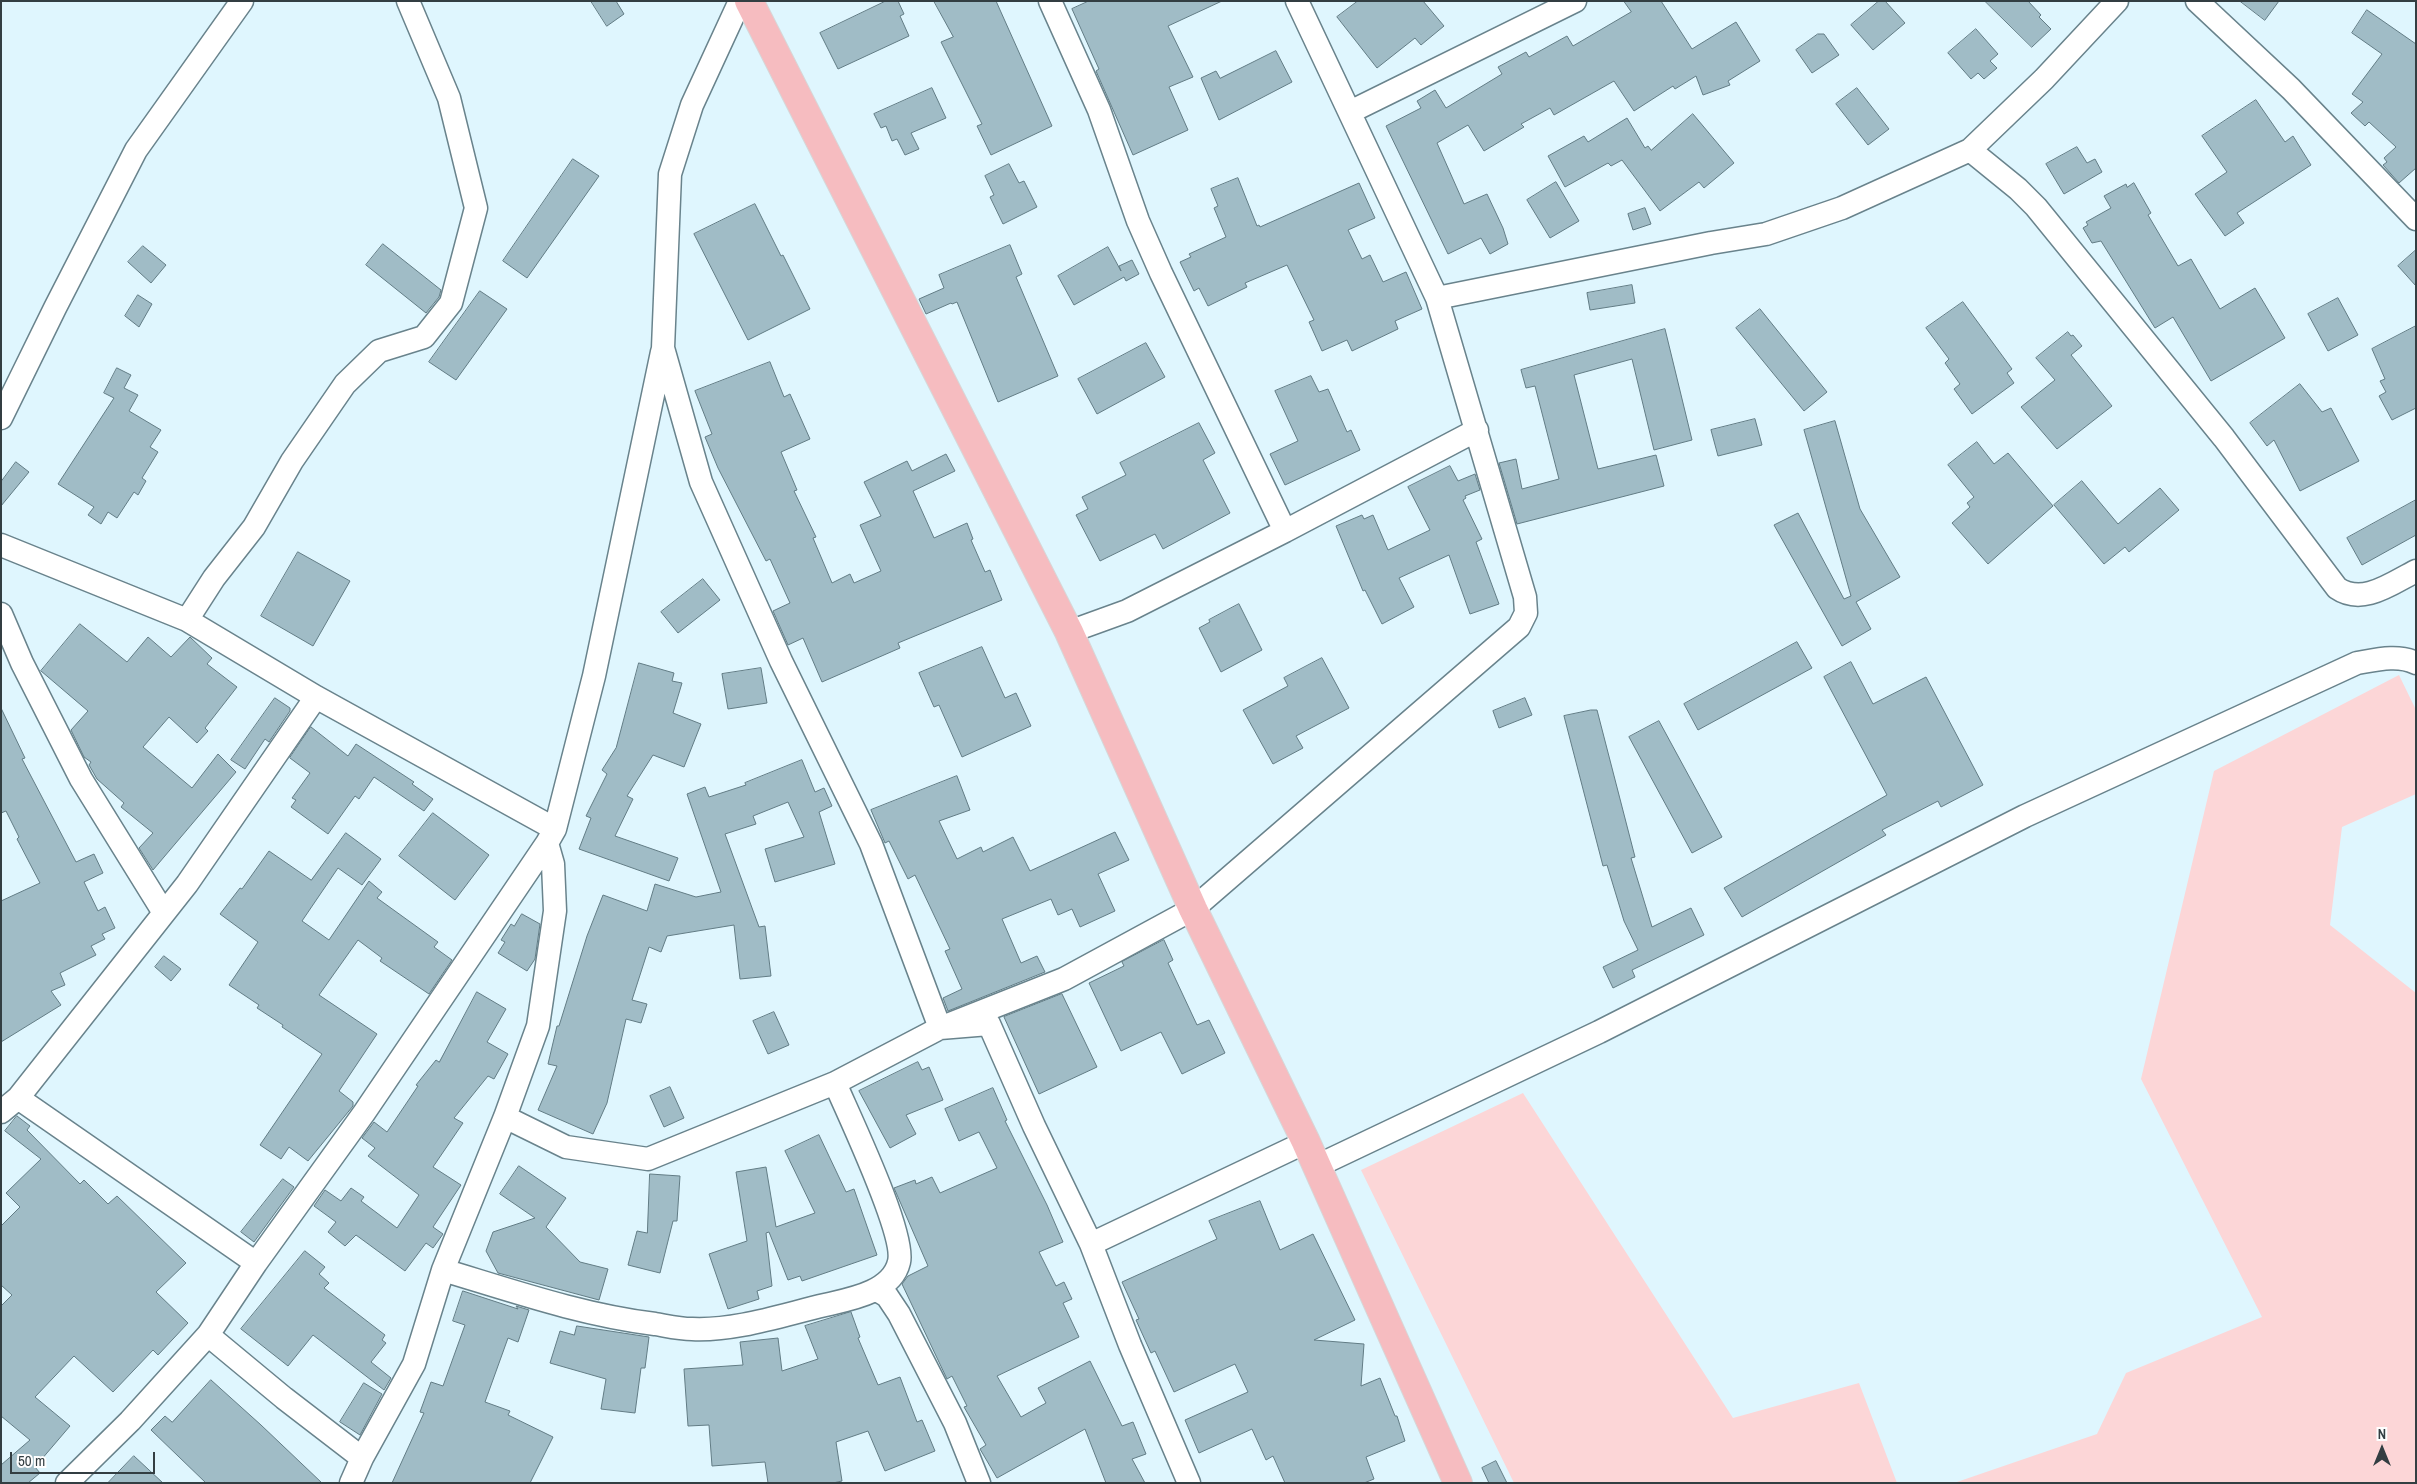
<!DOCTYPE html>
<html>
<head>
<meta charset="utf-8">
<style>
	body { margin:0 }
	#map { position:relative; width:2417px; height:1484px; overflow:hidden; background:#dff6fe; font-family:"Archivo Narrow",sans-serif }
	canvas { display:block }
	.frame { position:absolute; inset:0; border:2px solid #333e42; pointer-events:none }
	.north { position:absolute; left:2357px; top:1424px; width:50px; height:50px; -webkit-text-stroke:4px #fefefe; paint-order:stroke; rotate:0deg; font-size:14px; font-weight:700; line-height:20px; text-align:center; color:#333e42 }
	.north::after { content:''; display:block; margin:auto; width:18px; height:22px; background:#333e42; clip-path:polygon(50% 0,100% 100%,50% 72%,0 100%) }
	.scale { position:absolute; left:10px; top:1452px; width:145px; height:22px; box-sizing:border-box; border:2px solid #333e42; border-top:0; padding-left:6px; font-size:15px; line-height:18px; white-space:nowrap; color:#333e42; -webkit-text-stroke:4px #fefefe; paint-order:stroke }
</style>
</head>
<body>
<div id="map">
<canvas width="2417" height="1484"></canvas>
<div class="frame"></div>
<div class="north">N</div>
<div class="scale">50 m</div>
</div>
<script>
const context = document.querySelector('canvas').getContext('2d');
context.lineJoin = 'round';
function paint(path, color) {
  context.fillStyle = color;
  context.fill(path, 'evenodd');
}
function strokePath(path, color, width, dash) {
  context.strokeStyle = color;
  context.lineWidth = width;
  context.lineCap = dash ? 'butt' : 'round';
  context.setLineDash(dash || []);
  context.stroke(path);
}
const green = new Path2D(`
	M2399 675 2416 710V794L2342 827 2330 925 2416 993V1483H1954L2097 1434 2126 1373 2262 1317 2141 1079 2214 771Z
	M1523 1093 1733 1418 1859 1383 1897 1483H1514L1361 1170Z`);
const building = new Path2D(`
	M591 1H616L624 14 607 26Z
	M886 1H898L904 14 900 16 909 36 838 69 820 33Z
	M934 1H996L1052 126 991 155 977 126 982 124 941 42 953 37Z
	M1089 1H1222L1168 26 1193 77 1169 87 1188 130 1133 155 1096 71 1099 69 1072 9Z
	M1358 1H1423L1444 26 1421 45 1415 38 1377 68 1337 17Z
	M1624 1H1661L1692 49 1736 22 1760 61 1728 81 1730 85 1703 95 1696 76 1675 89 1673 86 1634 111 1614 81 1554 115 1550 108 1521 124 1524 127 1484 151 1468 125 1437 143 1464 204 1487 194 1503 228 1508 244 1490 254 1481 238 1448 254 1386 126 1421 108 1417 101 1435 90 1446 108 1502 74 1498 67 1526 52 1529 57 1567 36 1573 46 1631 12Z
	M1879 1H1885L1905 23 1873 50 1851 25Z
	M1985 1H2028L2041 15 2039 17 2051 29 2032 47Z
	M2240 1H2279L2265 20Z
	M2367 10 2416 44V168L2399 183 2383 165 2387 162 2384 158 2396 147 2369 122 2365 126 2351 113 2363 102 2352 94 2382 54 2352 33Z
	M1976 29 1998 54 1990 61 1997 68 1984 79 1978 73 1971 79 1948 53Z
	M1818 34H1824L1839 55 1812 73 1796 50Z
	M1276 51 1292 82 1219 120 1201 78 1216 71 1220 78Z
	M932 88 946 118 911 133 919 149 905 155 897 139 892 141 886 126 881 128 874 114Z
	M1857 88 1889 129 1868 145 1836 104Z
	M2256 100 2285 142 2293 136 2311 165 2237 213 2244 223 2225 236 2195 194 2227 172 2202 136Z
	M1693 114 1734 163 1704 188 1699 182 1660 211 1622 160 1611 166 1608 163 1565 187 1548 156 1584 136 1588 142 1627 118 1645 148 1648 146 1651 150Z
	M2077 147 2087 163 2095 159 2102 172 2064 194 2046 164Z
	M573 159 599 176 527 278 503 261Z
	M1009 164 1019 183 1024 181 1037 207 1003 224 990 197 994 195 985 176Z
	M1238 178 1257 226 1259 225 1260 227 1359 183 1375 218 1348 230 1362 259 1370 255 1383 282 1406 272 1422 309 1395 321 1398 329 1352 351 1347 340 1322 351 1309 322 1314 320 1287 265 1245 283 1247 287 1208 306 1199 288 1194 291 1180 262 1191 257 1189 254 1226 237 1214 208 1218 206 1211 189Z
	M1556 182 1579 221 1550 238 1527 200Z
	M2134 183 2151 213 2148 215 2178 266 2191 259 2220 309 2255 288 2285 338 2211 381 2173 317 2155 328 2101 241 2092 243 2083 228 2088 225 2086 222 2111 208 2104 196 2126 184 2127 187Z
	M755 204 781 256 783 255 810 309 748 340 694 234Z
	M1645 208 1651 224 1633 230 1628 214Z
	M383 244 441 290 439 297 426 313 366 265Z
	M1010 245 1022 274 1016 277 1058 376 998 402 957 302 952 304 951 303 926 314 919 299 944 288 939 275Z
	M143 246 166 265 151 283 128 262Z
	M1108 247 1121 271 1119 266 1132 260 1139 274 1126 281 1124 277 1074 305 1058 276Z
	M2416 250V286L2398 266Z
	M1632 285 1635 303 1590 310 1587 293Z
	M480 291 507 309 456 380 429 362Z
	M138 295 152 304 139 327 125 316Z
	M2338 298 2358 335 2328 351 2308 314Z
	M1963 302 2012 369 2007 373 2014 383 1972 414 1954 389 1960 384 1945 363 1949 359 1926 328Z
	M1760 309 1827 392 1804 411 1736 328Z
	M2416 326V408L2392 420 2379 396 2386 392 2380 381 2385 379 2372 349Z
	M1665 329 1692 440 1654 450 1632 359 1574 375 1598 469 1656 455 1664 486 1517 524 1499 463 1516 459 1522 489 1559 479 1535 386 1526 388 1521 370Z
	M2068 332 2071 336 2073 335 2082 346 2071 355 2112 406 2057 449 2021 407 2055 380 2036 358Z
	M1146 343 1165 377 1097 414 1078 379Z
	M770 362 784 397 790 394 810 439 781 452 797 490 794 491 816 537 813 538 832 583 850 574 854 583 881 571 860 525 881 516 864 482 907 461 912 471 946 454 955 471 913 491 934 538 967 523 973 539 971 540 985 572 990 570 1002 600 898 643 900 648 822 682 803 638 788 645 773 611 790 603 770 559 766 561 718 468 705 437 712 434 695 391Z
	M117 368 131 375 124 388 138 395 129 411 161 430 150 447 158 452 142 478 146 481 138 495 134 492 117 518 108 512 101 524 88 515 94 507 58 484 114 398 104 393Z
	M1311 376 1319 392 1328 389 1347 432 1351 430 1360 450 1285 485 1270 454 1298 441 1275 391Z
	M2300 384 2322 412 2331 408 2359 461 2300 491 2274 440 2267 446 2250 423Z
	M1755 419 1762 445 1718 456 1711 430Z
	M1835 421 1860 509 1900 577 1856 602 1871 629 1842 646 1774 525 1798 513 1844 599 1851 596 1804 430Z
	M1199 423 1215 453 1203 460 1230 513 1163 549 1155 534 1100 561 1076 515 1088 509 1082 497 1126 475 1120 463Z
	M1977 442 1994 464 2008 453 2053 506 1988 564 1952 523 1970 507 1967 503 1974 497 1948 465Z
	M16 462 29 472 1 506V482Z
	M1450 466 1458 481 1475 474 1480 490 1465 496 1466 498 1463 500 1482 539 1476 542 1499 604 1470 614 1449 555 1399 578 1414 607 1382 624 1365 590 1363 591 1336 526 1362 515 1364 519 1373 515 1388 550 1430 530 1408 487Z
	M2082 481 2118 524 2160 488 2179 510 2129 552 2125 547 2104 564 2054 505Z
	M2416 500V535L2362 565 2347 538Z
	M298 552 350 581 313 646 261 616Z
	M703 579 720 600 678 633 661 612Z
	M1239 604 1262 650 1221 672 1199 628 1210 622 1209 620Z
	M80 624 127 662 148 637 171 657 190 637 212 658 207 664 237 687 205 728 208 731 197 743 169 717 143 747 192 788 218 754 236 772 153 870 139 848 153 833 121 807 124 803 97 779 89 765 91 762 84 757 71 730 88 711 41 671Z
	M1797 642 1812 668 1698 730 1684 704Z
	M982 647 1005 698 1016 693 1031 726 962 757 939 705 934 707 919 673Z
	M1322 658 1349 708 1296 736 1303 748 1273 764 1243 710 1288 686 1284 678Z
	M1851 662 1873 704 1926 677 1983 785 1941 807 1938 801 1882 830 1886 835 1742 917 1724 888 1887 795 1824 677Z
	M639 663 674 673 672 681 682 683 673 713 701 724 684 767 653 755 627 796 633 799 615 836 678 858 669 881 579 849 591 818 586 816 607 774 602 770 616 748Z
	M761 668 767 703 728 709 722 674Z
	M275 698 290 708V711L269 742 265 739 245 769 231 760Z
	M1525 698 1532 715 1499 728 1493 711Z
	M1 708 25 758 22 759 76 862 94 854 103 873 84 882 98 911 105 907 115 928 102 934 105 939 91 946 96 955 60 973 65 985 51 991 61 1005 1 1042V901L40 883 17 839 19 837 6 811 1 813Z
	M1591 710H1597L1635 857 1631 858 1652 927 1691 908 1704 935 1632 970 1635 977 1613 988 1603 967 1638 950 1624 921 1607 865 1603 866 1564 716Z
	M1659 721 1722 837 1692 853 1629 737Z
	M311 727 348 756 356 744 414 782 412 784 433 799 424 811 374 777 359 799 355 796 328 834 291 807 296 800 292 798 310 773 290 758Z
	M802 760 815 792 824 788 832 806 819 812 835 864 775 882 765 849 804 837 788 802 753 816 756 824 725 834 759 927 765 926 771 976 740 979 734 925 667 936 661 952 649 947 632 1000 647 1004 641 1023 626 1019 607 1103 593 1134 538 1110 557 1066 548 1064 557 1026H559L587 936 603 895 647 911 655 884 696 897 721 892 687 794 705 787 709 797 746 785 745 783Z
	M957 776 970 810 939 821 957 859 981 847 983 852 1013 837 1030 871 1115 832 1129 860 1098 874 1115 911 1080 927 1072 909 1058 915 1051 899 1002 919 1021 963 1037 956 1045 972 948 1011 943 998 962 989 945 951 950 949 915 875 908 879 889 841 885 843 871 810Z
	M433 813 489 855 455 900 399 856Z
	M346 833 381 859 362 885 338 868 302 921 329 940 369 881 382 892 377 898 438 942 434 947 452 960 429 994 380 961 382 958 358 940 319 995 377 1034 339 1091 353 1102V1106L308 1161 289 1147 281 1159 260 1145 322 1054 282 1027 283 1025 257 1008 259 1005 229 985 258 942 220 914 240 888 242 889 269 851 311 880Z
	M522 914 540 924 535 959 527 971 498 953 505 942 501 940 511 924 514 926Z
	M1164 940 1173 960 1168 963 1197 1025 1209 1020 1225 1053 1182 1074 1161 1032 1121 1051 1089 983 1124 966 1122 962Z
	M164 956 181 969 171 981 155 967Z
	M477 992 506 1009 487 1042 508 1054 494 1079 488 1076 454 1118 463 1123 433 1167 461 1185 433 1227 443 1234 433 1248 426 1243 405 1271 356 1235 345 1246 328 1232 336 1222 314 1206 325 1190 341 1201 351 1188 364 1197 361 1201 397 1228 419 1195 368 1156 375 1148 362 1138 374 1122 387 1132 418 1086 416 1085 436 1060 439 1062Z
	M1062 994 1097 1067 1039 1094 1004 1017Z
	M774 1012 789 1045 768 1054 753 1021Z
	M918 1062 922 1070 929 1067 943 1100 906 1115 916 1134 890 1148 859 1091Z
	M670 1087 684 1118 664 1127 650 1096Z
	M993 1088 1007 1120 1005 1121 1047 1205 1063 1242 1039 1252 1056 1286 1064 1282 1072 1299 1063 1303 1079 1337 997 1376 1021 1417 1046 1403 1038 1388 1090 1361 1122 1426 1133 1422 1146 1454 1132 1459 1145 1483H1106L1085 1429 997 1478 980 1449 986 1445 964 1407 967 1406 952 1376 947 1379 902 1284 908 1276 928 1266 894 1188 915 1180 916 1184 932 1177 940 1193 997 1168 979 1132 959 1141 945 1109Z
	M17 1116 30 1126 27 1130 80 1184 84 1180 108 1204 117 1196 186 1263 156 1292 188 1323 158 1355 153 1350 113 1392 74 1356 35 1397 70 1426 35 1467 40 1473 28 1483H1V1465L30 1440 1 1416V1306L12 1295 1 1285V1226L20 1207 6 1193 41 1159 5 1131Z
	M819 1135 846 1192 854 1189 877 1255 802 1281 800 1276 788 1280 769 1232 766 1233 772 1286 757 1291 759 1299 728 1309 709 1254 747 1241 736 1172 766 1167 776 1227 815 1213 785 1151Z
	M519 1166 566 1198 546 1227 580 1262 608 1269 599 1300 498 1273 486 1251 493 1232 535 1218 500 1194Z
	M650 1174 680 1176 677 1221H673L660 1273 628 1265 637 1231 647 1233Z
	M283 1179 294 1187 254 1242 241 1232Z
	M1260 1201 1280 1250 1313 1234 1355 1320 1314 1340 1364 1344 1361 1386 1380 1378 1395 1416H1397L1405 1441 1366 1457 1374 1479 1364 1483H1285L1273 1456 1266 1460 1252 1429 1199 1453 1185 1420 1248 1392 1235 1364 1174 1392 1155 1351 1151 1353 1136 1320 1139 1319 1122 1282 1217 1239 1209 1221Z
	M305 1251 325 1267 319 1274 329 1283 324 1288 385 1335 382 1340 386 1343 371 1362 391 1378 384 1390 313 1335 288 1366 241 1329Z
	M463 1291 518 1309 516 1306 529 1310 518 1342 508 1338 485 1402 510 1411 508 1415 553 1437 530 1483H392L424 1413 420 1412 431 1382 443 1386 465 1325 453 1321Z
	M851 1312 860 1337 858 1338 878 1385 900 1377 917 1422 922 1420 935 1451 885 1471 868 1431 836 1442 842 1481 833 1483H768L765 1462 712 1466 709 1425 688 1426 684 1369 743 1365 740 1342 778 1338 782 1371 818 1359 805 1326Z
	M577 1326 649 1337 645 1368H641L635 1413 601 1409 606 1379 550 1363 560 1331 574 1335Z
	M211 1380 261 1425 322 1483H206L151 1430 165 1416 172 1422Z
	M364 1383 382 1394 360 1435 340 1422Z
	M134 1456 163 1483H108Z
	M1496 1461 1507 1483H1489L1482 1468Z`);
const minor = new Path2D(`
	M740 1 692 105 670 174 663 348 701 482 781 661 871 844 940 1028 989 1024 1034 1126 1091 1244 1130 1345 1189 1483
	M1050 1 1099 110 1138 221 1161 273 1285 531 1127 611 1069 632
	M2197 1 2291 89 2416 219
	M1350 112 1575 1
	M1970 150 2018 189 2036 207 2224 438 2337 588C2363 606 2392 583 2416 571
	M1437 298 1711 243 1766 234 1842 208 1970 150 2044 79 2117 1
	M1 418 55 308 136 150 242 1
	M1285 531 1477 430
	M1 545 187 620 316 697 555 829
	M1 614 22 663 81 779 164 913
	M187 620 214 578 254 527 292 461 345 384 379 351 424 337 451 303 476 208 449 98 408 1
	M18 1098 256 1263
	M1 1112 18 1098 187 884 316 697
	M505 1117 566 1147 648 1159 835 1083 940 1028 1064 979 1193 909 1519 627 1526 613 1525 597 1437 298 1297 1
	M1317 1166 1599 1032 2025 816 2357 663C2375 660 2398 654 2416 663
	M1091 1244 1306 1142
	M443 1270C513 1291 582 1315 655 1324 667 1326 680 1329 692 1329 736 1331 782 1315 825 1305 851 1299 892 1292 899 1262 906 1234 849 1116 835 1083
	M877 1290 887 1296 899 1314 955 1423 979 1483
	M208 1335 284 1398 362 1458
	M67 1483 130 1421 208 1335 256 1263 364 1113 547 843 555 829 594 676 662 352
	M351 1483 362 1458 414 1364 443 1270 505 1117 538 1026 555 911 553 864 547 843`);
const major = new Path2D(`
	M749 1 1069 632 1193 909 1306 1142 1458 1483`);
paint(green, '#fcd6d7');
paint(building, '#a0bcc6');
strokePath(building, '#627c85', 1);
strokePath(minor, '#69838c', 25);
strokePath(major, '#d6d8d9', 30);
strokePath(minor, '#fff', 22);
strokePath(major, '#f6bcc0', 28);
</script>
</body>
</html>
